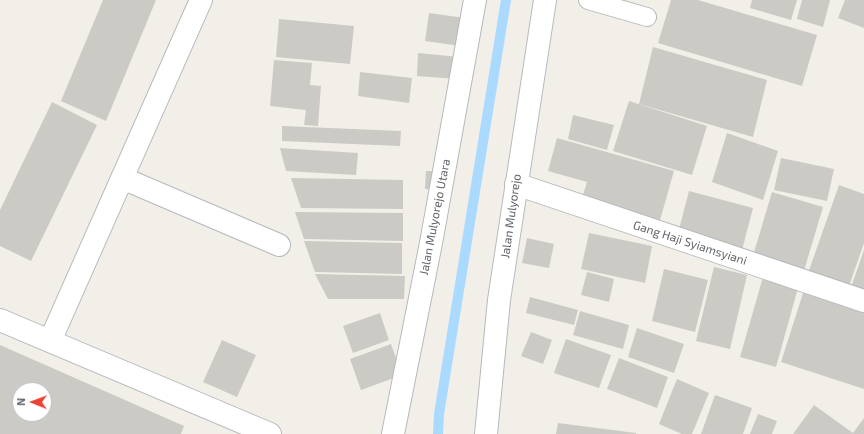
<!DOCTYPE html>
<html>
<head>
<meta charset="utf-8">
<style>
	body { margin:0 }
	#map { position:relative; width:864px; height:434px; overflow:hidden; background:#f1efe8; font-family:"Exo 2",sans-serif }
	canvas { display:block }
	.north { position:absolute; left:12px; top:382px; width:40px; height:40px; box-sizing:border-box; background:#fff; border:1px solid #bfc1c3; border-radius:50%; rotate:271deg; font-size:11px; font-weight:700; line-height:16px; text-align:center; color:#5f6368 }
	.north::after { content:''; display:block; margin:auto; width:14px; height:18px; background:#ea4335; clip-path:polygon(50% 0,100% 100%,50% 72%,0 100%) }
</style>
</head>
<body>
<div id="map">
<canvas width="864" height="434"></canvas>
<div class="north">N</div>
</div>
<script>
const context = document.querySelector('canvas').getContext('2d');
context.lineJoin = 'round';
function strokePath(path, color, width, dash) {
  context.strokeStyle = color;
  context.lineWidth = width;
  context.lineCap = dash ? 'butt' : 'round';
  context.setLineDash(dash || []);
  context.stroke(path);
}
function paint(path, color) {
  context.fillStyle = color;
  context.fill(path, 'evenodd');
}
function label(font, color, halo, rows, align = 'center') {
  context.font = font + ' "Exo 2",sans-serif';
  context.lineWidth = 3.5;
  context.setLineDash([]);
  context.textBaseline = 'middle';
  context.strokeStyle = halo;
  context.fillStyle = color;
  for (const [text, x, y, turn = 0] of rows) {
    context.save();
    context.translate(x, y);
    context.rotate((+turn || 0) * Math.PI / 180);
    context.textAlign = isNaN(turn) ? turn : align;
    if (halo) context.strokeText(text, 0, 0);
    context.fillText(text, 0, 0);
    context.restore();
  }
}
const stream = new Path2D(`
	M438 434 439 414 506 0`);
const building = new Path2D(`
	M103 0H156L106 121 61 101Z
	M671 0H698L817 35 802 86 658 43Z
	M752 0H797L791 20 750 8Z
	M802 0H830L823 27 797 19Z
	M845 0H864V28L838 18Z
	M429 13 465 18 461 46 425 41Z
	M279 19 354 26 350 64 276 57Z
	M653 47 767 80 753 137 639 104Z
	M418 53 459 57 457 79 417 76Z
	M274 60 312 63 310 85 321 86 318 126 304 125 306 110 270 106Z
	M360 72 412 78 409 103 358 96Z
	M629 101 707 126 692 175 613 151Z
	M52 102 97 125 31 261 0 246V210Z
	M573 115 614 125 607 150 568 139Z
	M282 126 401 131 400 146 282 141Z
	M727 133 778 151 763 200 712 182Z
	M557 138 674 171 658 227 580 205 587 182 548 171Z
	M280 148 358 153 356 175 286 171Z
	M781 158 834 169 827 201 774 190Z
	M426 171H441L440 190 425 189Z
	M291 178 403 180V209L301 208Z
	M839 185 864 194V243L848 289 807 276Z
	M689 191 753 208 741 254 677 237Z
	M772 192 823 207 803 274 752 259Z
	M295 212 403 213V241L304 239Z
	M589 233 652 246 645 283 581 269Z
	M527 238 554 244 549 268 522 263Z
	M304 241 402 243V274L315 272Z
	M864 250V295L850 290Z
	M714 267 747 275 730 349 696 341Z
	M664 269 708 280 695 332 652 321Z
	M587 272 614 279 609 302 581 295Z
	M315 274 405 276 404 299H328Z
	M763 277 798 288 776 367 740 357Z
	M805 287 864 306V389L781 362Z
	M530 297 578 310 574 325 526 313Z
	M580 311 629 325 623 349 573 335Z
	M380 313 389 340 353 353 343 326Z
	M637 328 684 344 674 373 628 357Z
	M531 332 552 340 543 364 521 356Z
	M566 339 611 355 599 388 554 373Z
	M222 340 256 355 237 397 203 382Z
	M391 344 402 375 361 390 350 359Z
	M0 345 184 426 181 434H0ZM20 390H44V414H20Z
	M619 358 668 377 657 408 607 389Z
	M677 379 709 393 692 434H682L659 424Z
	M715 395 752 408 743 434H701Z
	M814 405 853 433 864 418V434H793Z
	M758 414 777 421 772 434H750Z
	M558 423 636 433V434H556Z`);
const service = new Path2D(`
	M588 0 647 17`);
const minor = new Path2D(`
	M122 178 279 245
	M516 184 864 301
	M0 320 270 434
	M50 341 201 0
	M393 434 431 243 475 0`);
const secondary = new Path2D(`
	M486 434 499 300 545 0`);
const streetNames = [
	["Jalan Mulyorejo",511,216,-82],
	["Jalan Mulyorejo Utara",435,217,-79],
	["Gang Haji Syiamsyiani",690,243,18]
];
strokePath(stream, '#aadaff', 10);
paint(building, '#cccac5');
strokePath(service, '#b5b8bc', 20);
strokePath(minor, '#b5b8bc', 24);
strokePath(secondary, '#b6babf', 24);
strokePath(service, '#fff', 18);
strokePath(minor, '#fff', 22);
strokePath(secondary, '#fff', 22);
label('12px', '#5f6368', '#fff', streetNames);
</script>
</body>
</html>
